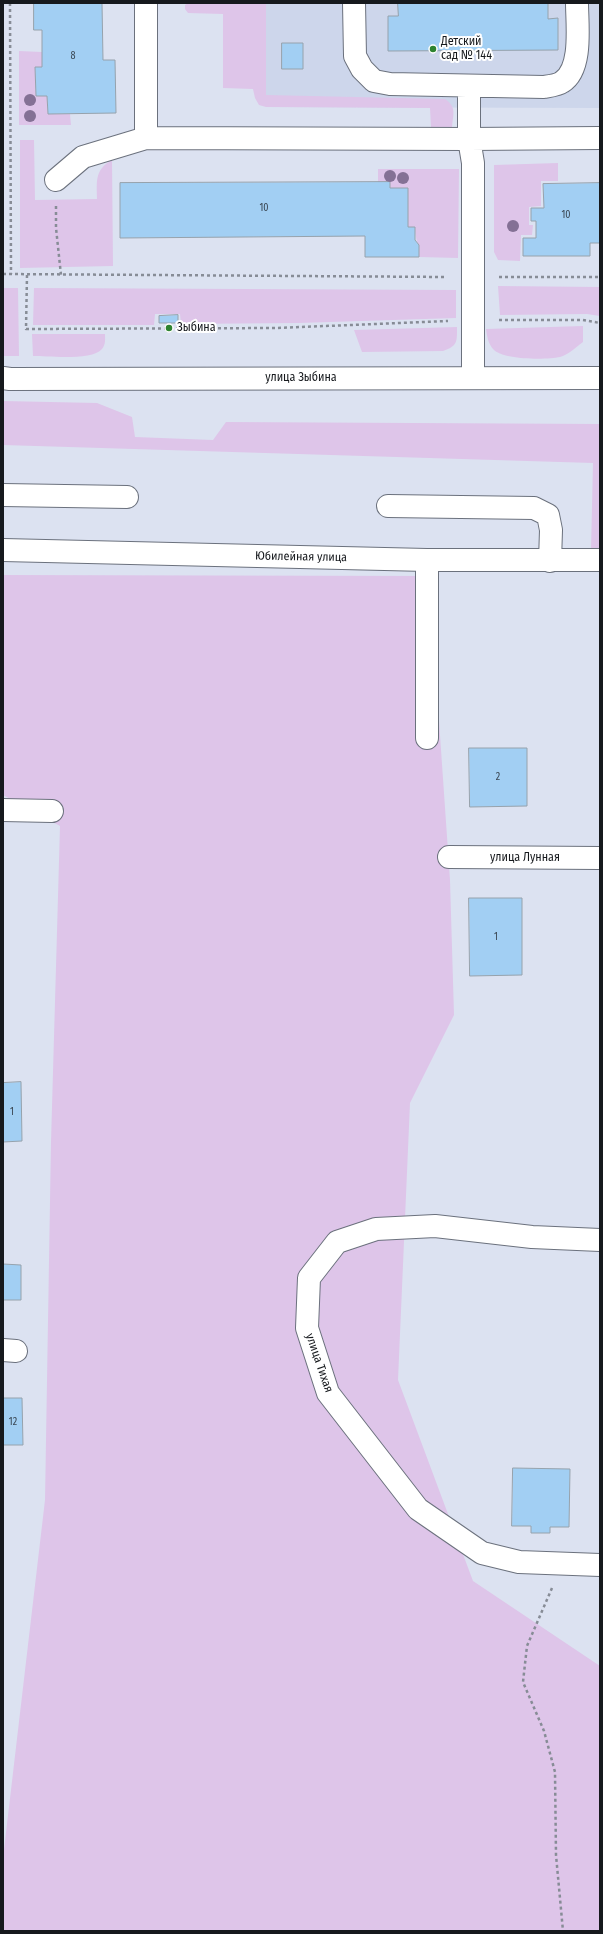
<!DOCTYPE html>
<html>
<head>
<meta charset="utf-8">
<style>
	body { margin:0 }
	#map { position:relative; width:603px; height:1934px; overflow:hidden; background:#dce2f1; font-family:"Fira Sans Condensed",sans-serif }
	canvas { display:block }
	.frame { position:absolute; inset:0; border:4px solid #16191d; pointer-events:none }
</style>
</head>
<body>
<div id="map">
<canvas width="603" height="1934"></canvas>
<div class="frame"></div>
</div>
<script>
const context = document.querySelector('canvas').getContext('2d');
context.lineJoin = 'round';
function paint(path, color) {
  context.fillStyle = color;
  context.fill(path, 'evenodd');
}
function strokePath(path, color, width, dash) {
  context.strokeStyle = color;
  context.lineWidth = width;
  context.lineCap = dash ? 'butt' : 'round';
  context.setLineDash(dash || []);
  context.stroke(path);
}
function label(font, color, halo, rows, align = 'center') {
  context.font = font + ' "Fira Sans Condensed",sans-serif';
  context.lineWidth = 4;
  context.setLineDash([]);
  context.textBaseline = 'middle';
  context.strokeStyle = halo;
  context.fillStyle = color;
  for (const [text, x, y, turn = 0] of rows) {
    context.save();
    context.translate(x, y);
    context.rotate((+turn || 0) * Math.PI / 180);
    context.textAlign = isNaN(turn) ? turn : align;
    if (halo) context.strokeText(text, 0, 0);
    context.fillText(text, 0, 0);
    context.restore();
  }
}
const built = new Path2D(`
	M266 3H600V108L266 107Z`);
const green = new Path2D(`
	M188 3H266V95L445 99C457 107 453 114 452 128L442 131H435L431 127 430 108 266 107 259 105 255 98 253 89 223 88V14L188 13 185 9V5Z
	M19 51 42 52V67H35L36 96H47L48 114H70L71 125H19Z
	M20 140H34L35 200 97 199C97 182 94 170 112 160L113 266 20 268Z
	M558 163V181H541V206L529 207V225H533L532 235H521L520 261 498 260 494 252V165Z
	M378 169H459L458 258 419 257C419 246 415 238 415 227H408V188H390V182H378Z
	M498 286 600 287V316L587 314 500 315Z
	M3 288H18L19 356H3Z
	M34 288 456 290V318L298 323 181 324 180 314H155L154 325H33Z
	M583 326V342C576 347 568 355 560 357 546 360 502 360 493 349 488 343 487 336 486 329Z
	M457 327C457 341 458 346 443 351L362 352 354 330Z
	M32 334H105C105 339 106 344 102 349 92 361 48 356 33 356Z
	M3 401 97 403 132 417 135 437 213 440 226 422 600 424V550H591L593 463 3 445Z
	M3 575 429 576 450 880 454 1015 410 1103 398 1380 473 1581 600 1666V1931H3V1858L45 1500 51 1142 60 826 3 795Z`);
const building = new Path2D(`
	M34 3H102L103 60H115L116 113 48 114 47 96H36L35 67H42V30H34Z
	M398 3H548V19L558 18V50L388 51V16H398Z
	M282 43H303V69H282Z
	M390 182V188H408V227H415V240L419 245V257H365V236L120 238V183Z
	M600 183V243H590V256H523V238H536V221H531V208H544L543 184Z
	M178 315V323H159V316Z
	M469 748H527V806L470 807Z
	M469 898H522V975L470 976Z
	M21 1082 22 1141 3 1142V1083Z
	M3 1264 21 1265V1300H3Z
	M3 1398H22L23 1445H3Z
	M513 1468 570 1469 569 1527H550V1533H531V1526H512Z`);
const path = new Path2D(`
	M10 3 11 274
	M56 206V228L61 275
	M3 274 446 277
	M27 275 26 329 277 328 448 321
	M499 277H600
	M499 320H583L600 323
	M552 1588 527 1646 523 1682 544 1731 555 1772 556 1855 563 1931`);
const minor = new Path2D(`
	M146 3V138L469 139 600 138
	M354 3 355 56 362 69 374 81 390 84 544 87C550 86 558 85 562 82 583 69 577 24 577 3
	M469 87V139L473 163V378
	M56 180 83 157 146 138
	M3 378 10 379 600 378
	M3 495 127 497
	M388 506 534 508 548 515 551 530 550 561
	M3 550 427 560H600
	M427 560V738
	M3 810 52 811
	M449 857 600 858
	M600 1240 532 1237 435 1226 376 1229 337 1242 309 1278 307 1328 328 1393 418 1509 482 1553 519 1562 600 1565
	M3 1350 16 1351`);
const trees = [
	[30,100],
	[30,116],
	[390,176],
	[403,178],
	[513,226]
];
const markers = [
	[433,49,4,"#2d8330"],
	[169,328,4,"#2d8330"]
];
const numberNames = [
	["8",73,56],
	["10",264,208],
	["10",566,215],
	["2",498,777],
	["1",496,937],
	["1",12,1112],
	["12",13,1422]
];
const poiNames = [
	["Детский",441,42],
	["сад № 144",441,56],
	["Зыбина",177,328]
];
const streetNames = [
	["улица Зыбина",301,378],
	["Юбилейная улица",301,557,1],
	["улица Лунная",525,858],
	["улица Тихая",319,1363,71]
];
paint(built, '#cdd6eb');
paint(green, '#dec5e9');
paint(building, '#a2cff3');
strokePath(building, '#96a2ac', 1);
strokePath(minor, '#6b717d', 24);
strokePath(path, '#878c96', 2.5, [3, 3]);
strokePath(minor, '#fff', 22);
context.fillStyle = '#847195';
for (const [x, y] of trees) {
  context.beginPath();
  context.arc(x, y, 6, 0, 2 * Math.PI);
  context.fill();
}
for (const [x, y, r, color] of markers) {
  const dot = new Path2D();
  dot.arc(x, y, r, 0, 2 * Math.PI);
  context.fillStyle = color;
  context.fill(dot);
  strokePath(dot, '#fff', 1.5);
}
label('10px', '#394652', null, numberNames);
label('12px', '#16191d', '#fff', poiNames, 'left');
label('12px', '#16191d', '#fff', streetNames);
</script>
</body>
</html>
